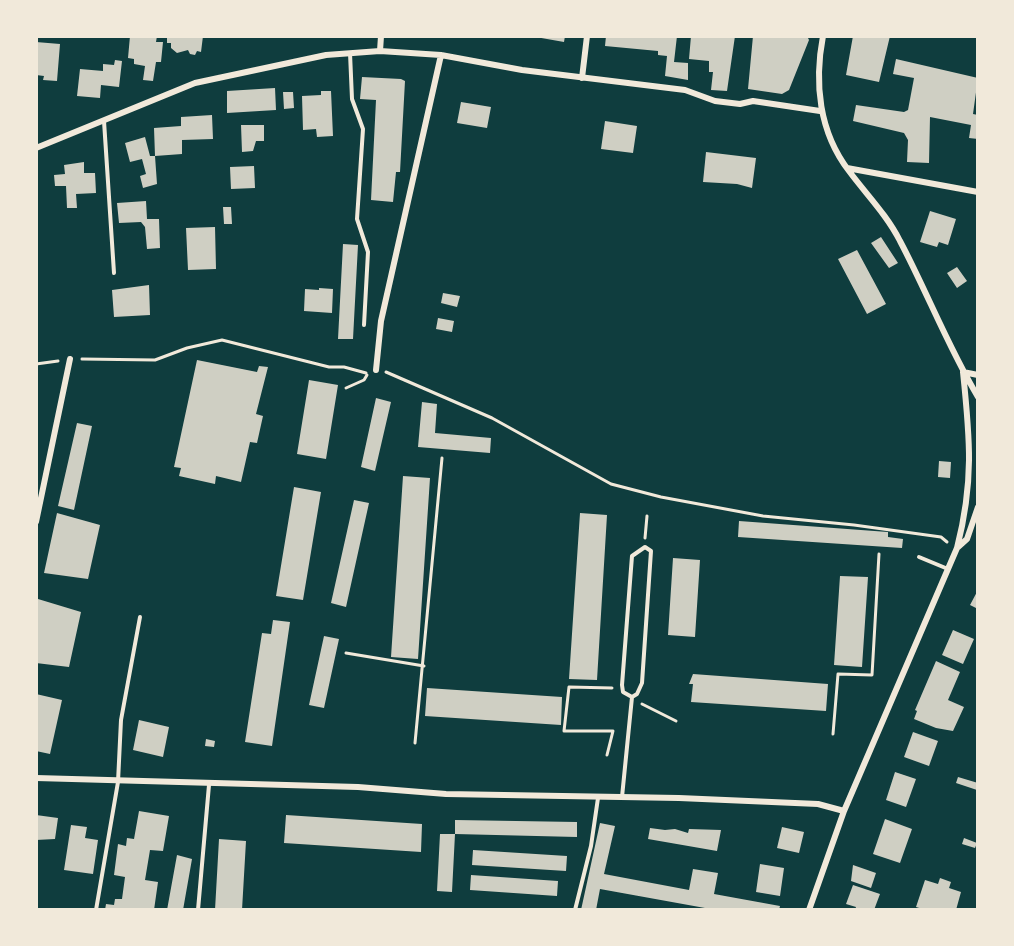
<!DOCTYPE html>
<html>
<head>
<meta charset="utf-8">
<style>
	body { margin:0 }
	#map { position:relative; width:1014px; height:946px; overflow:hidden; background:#0f3d3e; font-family:Manrope,sans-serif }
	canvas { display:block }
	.frame { position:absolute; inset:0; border:38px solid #f1e9da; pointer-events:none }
</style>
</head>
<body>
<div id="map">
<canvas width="1014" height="946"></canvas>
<div class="frame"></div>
</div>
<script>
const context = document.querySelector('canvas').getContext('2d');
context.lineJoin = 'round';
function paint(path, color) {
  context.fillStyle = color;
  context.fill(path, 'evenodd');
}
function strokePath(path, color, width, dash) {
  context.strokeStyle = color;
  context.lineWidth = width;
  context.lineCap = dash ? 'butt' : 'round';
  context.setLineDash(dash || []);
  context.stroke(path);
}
const building = new Path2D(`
	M130 36H157L156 42H163L161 62H156L153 81 143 80 145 66 134 64V59L128 58Z
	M203 36 201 52 197 51 195 55 190 54 188 50 177 53 171 48V43H167V37Z
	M530 36H565L564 42Z
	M606 36H677L674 62 688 63V80L665 76 667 56 658 55V51L605 46Z
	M691 36H735L727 91 711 90 713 72H709V61L689 59Z
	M753 36H807L809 40 789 90 782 94 748 89Z
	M853 36H890L879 82 846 75Z
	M36 42 60 44 57 81 43 80 44 76 36 75Z
	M896 59 978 78 973 114 978 115V139L969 138 971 125 930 117 929 163 907 162 908 140 904 133 853 121 856 105 904 112 908 110 914 78 893 74Z
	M115 60 122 61 119 87 101 85 100 98 77 96 80 69 103 71V64L114 65Z
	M362 77 401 79 405 81 400 172H396L393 202 371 200 376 100 360 99Z
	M275 88 276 110 227 113V91Z
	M321 91H331L333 136 317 137 316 129 303 130 302 96 321 95Z
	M283 92H293L294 108 284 109Z
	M461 102 491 107 487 128 457 123Z
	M212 115 213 139 182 140V154L155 156 154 128 181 126V117Z
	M605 121 637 126 633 153 601 149Z
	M241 125H264V141H256L253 151 242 152Z
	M145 137 150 156H155L157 184 143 188 140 176 146 174 142 159 130 162 125 143Z
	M706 152 756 158 752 188 737 184 703 182Z
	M84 162V173H95L96 193 76 194 77 208H67L66 186H55L54 175 65 174 64 165Z
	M254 166 255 188 231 189 230 167Z
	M146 201 147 219H159L160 248 147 249 145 227 141 222 119 223 117 203Z
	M223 207H231L232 224H224Z
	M930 211 956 219 948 245 939 242 937 247 920 242Z
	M215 227 216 269 188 270 186 228Z
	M881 237 898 263 889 268 871 243Z
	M343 244 358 245 353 339H338Z
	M857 250 886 304 867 314 838 259Z
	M957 267 967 281 957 288 947 273Z
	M149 285 150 315 114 317 112 290Z
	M319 288 333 289 332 313 304 311 305 289 319 290Z
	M443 293 460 296 457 307 441 303Z
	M438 318 454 321 452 332 436 329Z
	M197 360 257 372 259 366 268 367 256 414 263 416 257 443 250 442 241 482 216 476 215 484 179 476 181 468 174 467Z
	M309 380 338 385 326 459 297 454Z
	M376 398 391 402 375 471 361 467Z
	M422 402 437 404 435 433 491 438 490 453 418 447Z
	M77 423 92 426 74 510 58 506Z
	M939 461 951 462 950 478 938 477Z
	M403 476 430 478 418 659 391 657Z
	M294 487 321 492 303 600 276 596Z
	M354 500 369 503 346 607 331 603Z
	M57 513 100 525 88 579 44 573Z
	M580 513 607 515 597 680 569 679Z
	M739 521 888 532V537L903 539 902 548 738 537Z
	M673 558 700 560 695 637 668 635Z
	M840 576 868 577 862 667 834 665Z
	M978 590V609L970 605Z
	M38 599 81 612 69 667 36 663Z
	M273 620 290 622 272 746 245 742 262 633 271 634Z
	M953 630 974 639 963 664 942 655Z
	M324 636 339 639 324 708 309 705Z
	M936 661 960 672 948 700 964 707 953 731 936 728 914 719 917 711 915 710Z
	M693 674 828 684 826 711 691 702 693 684H689Z
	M427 688 562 697 561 725 425 716Z
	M36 694 62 700 50 754 36 751Z
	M139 720 169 727 163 757 133 750Z
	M913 732 938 741 929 766 904 757Z
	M206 739 215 741 214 747 205 746Z
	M895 772 916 779 906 807 886 800Z
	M958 777 978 783 977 790 956 783Z
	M139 811 169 816 163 851 150 850 145 880 158 882 154 910H105L106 904 114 905 115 899H122L125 877 114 875 118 844 126 846 127 838 134 839Z
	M36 815 58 818 55 839 36 840Z
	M286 815 422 824 421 852 284 843Z
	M885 819 912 829 900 863 873 854Z
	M455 820 577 822V837L455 834Z
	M600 823 615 826 604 874 689 890 693 869 718 873 714 894 780 906 779 910H716L600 889 596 910H581Z
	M71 825 87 827 85 838 98 840 93 874 64 870Z
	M782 827 804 832 799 853 777 848Z
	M650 828 665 830 675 829 688 833 689 829 721 830 717 851 648 839Z
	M440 834H455L452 892 437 891Z
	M964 838 977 843 975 848 962 844Z
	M219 839 246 841 242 910H215Z
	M473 850 567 856 566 871 472 865Z
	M177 855 192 859 183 910H167Z
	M760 864 784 868 780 896 756 892Z
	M853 865 876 873 871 888 851 881Z
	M471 875 558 881 557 896 470 890Z
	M940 878 951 882 949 888 961 892 956 910H926L916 907 925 880 938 884Z
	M853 885 880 894 874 910H855L856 907 846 904Z`);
const path = new Path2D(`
	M82 359 155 360 187 348 222 340 329 367H344L366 373
	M36 364 58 361
	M386 372 492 418 611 484 661 497 763 516 854 525 941 537 947 542
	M346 388 364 380 367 375
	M645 538 647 516
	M346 653 424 666
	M642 704 676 721
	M833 734 838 674 872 675 879 554
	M415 743 442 458
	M607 755 613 731H564L569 687 612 688`);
const service = new Path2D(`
	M350 53 352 99 363 129 357 219 368 252 364 325
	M104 121 114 273
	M645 547 651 551 642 683 637 694 632 697 623 692 622 685 632 556Z
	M919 557 948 569
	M622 797 632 697
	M96 910 118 782 121 720 140 617
	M198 910 209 785
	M575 910 591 846 598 798`);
const minor = new Path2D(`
	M823 36C814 83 819 132 849 171 866 194 887 215 900 241 927 292 948 347 978 397
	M380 51 381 36
	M582 78 587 36
	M36 148 195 83 326 55 380 51 441 55 522 70 685 90 715 101 740 104 753 101 820 111
	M847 168 978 192
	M376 370 381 321 441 55
	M963 372 978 375
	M36 522 70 359
	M957 548 967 539 978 507
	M36 778 358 787 446 794 679 798 818 804 844 811
	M809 910 844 811 957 548C974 482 970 439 963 372`);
paint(building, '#cfcfc3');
strokePath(path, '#f1e9da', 3);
strokePath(service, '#f1e9da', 4);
strokePath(minor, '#f1e9da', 6);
</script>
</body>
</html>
